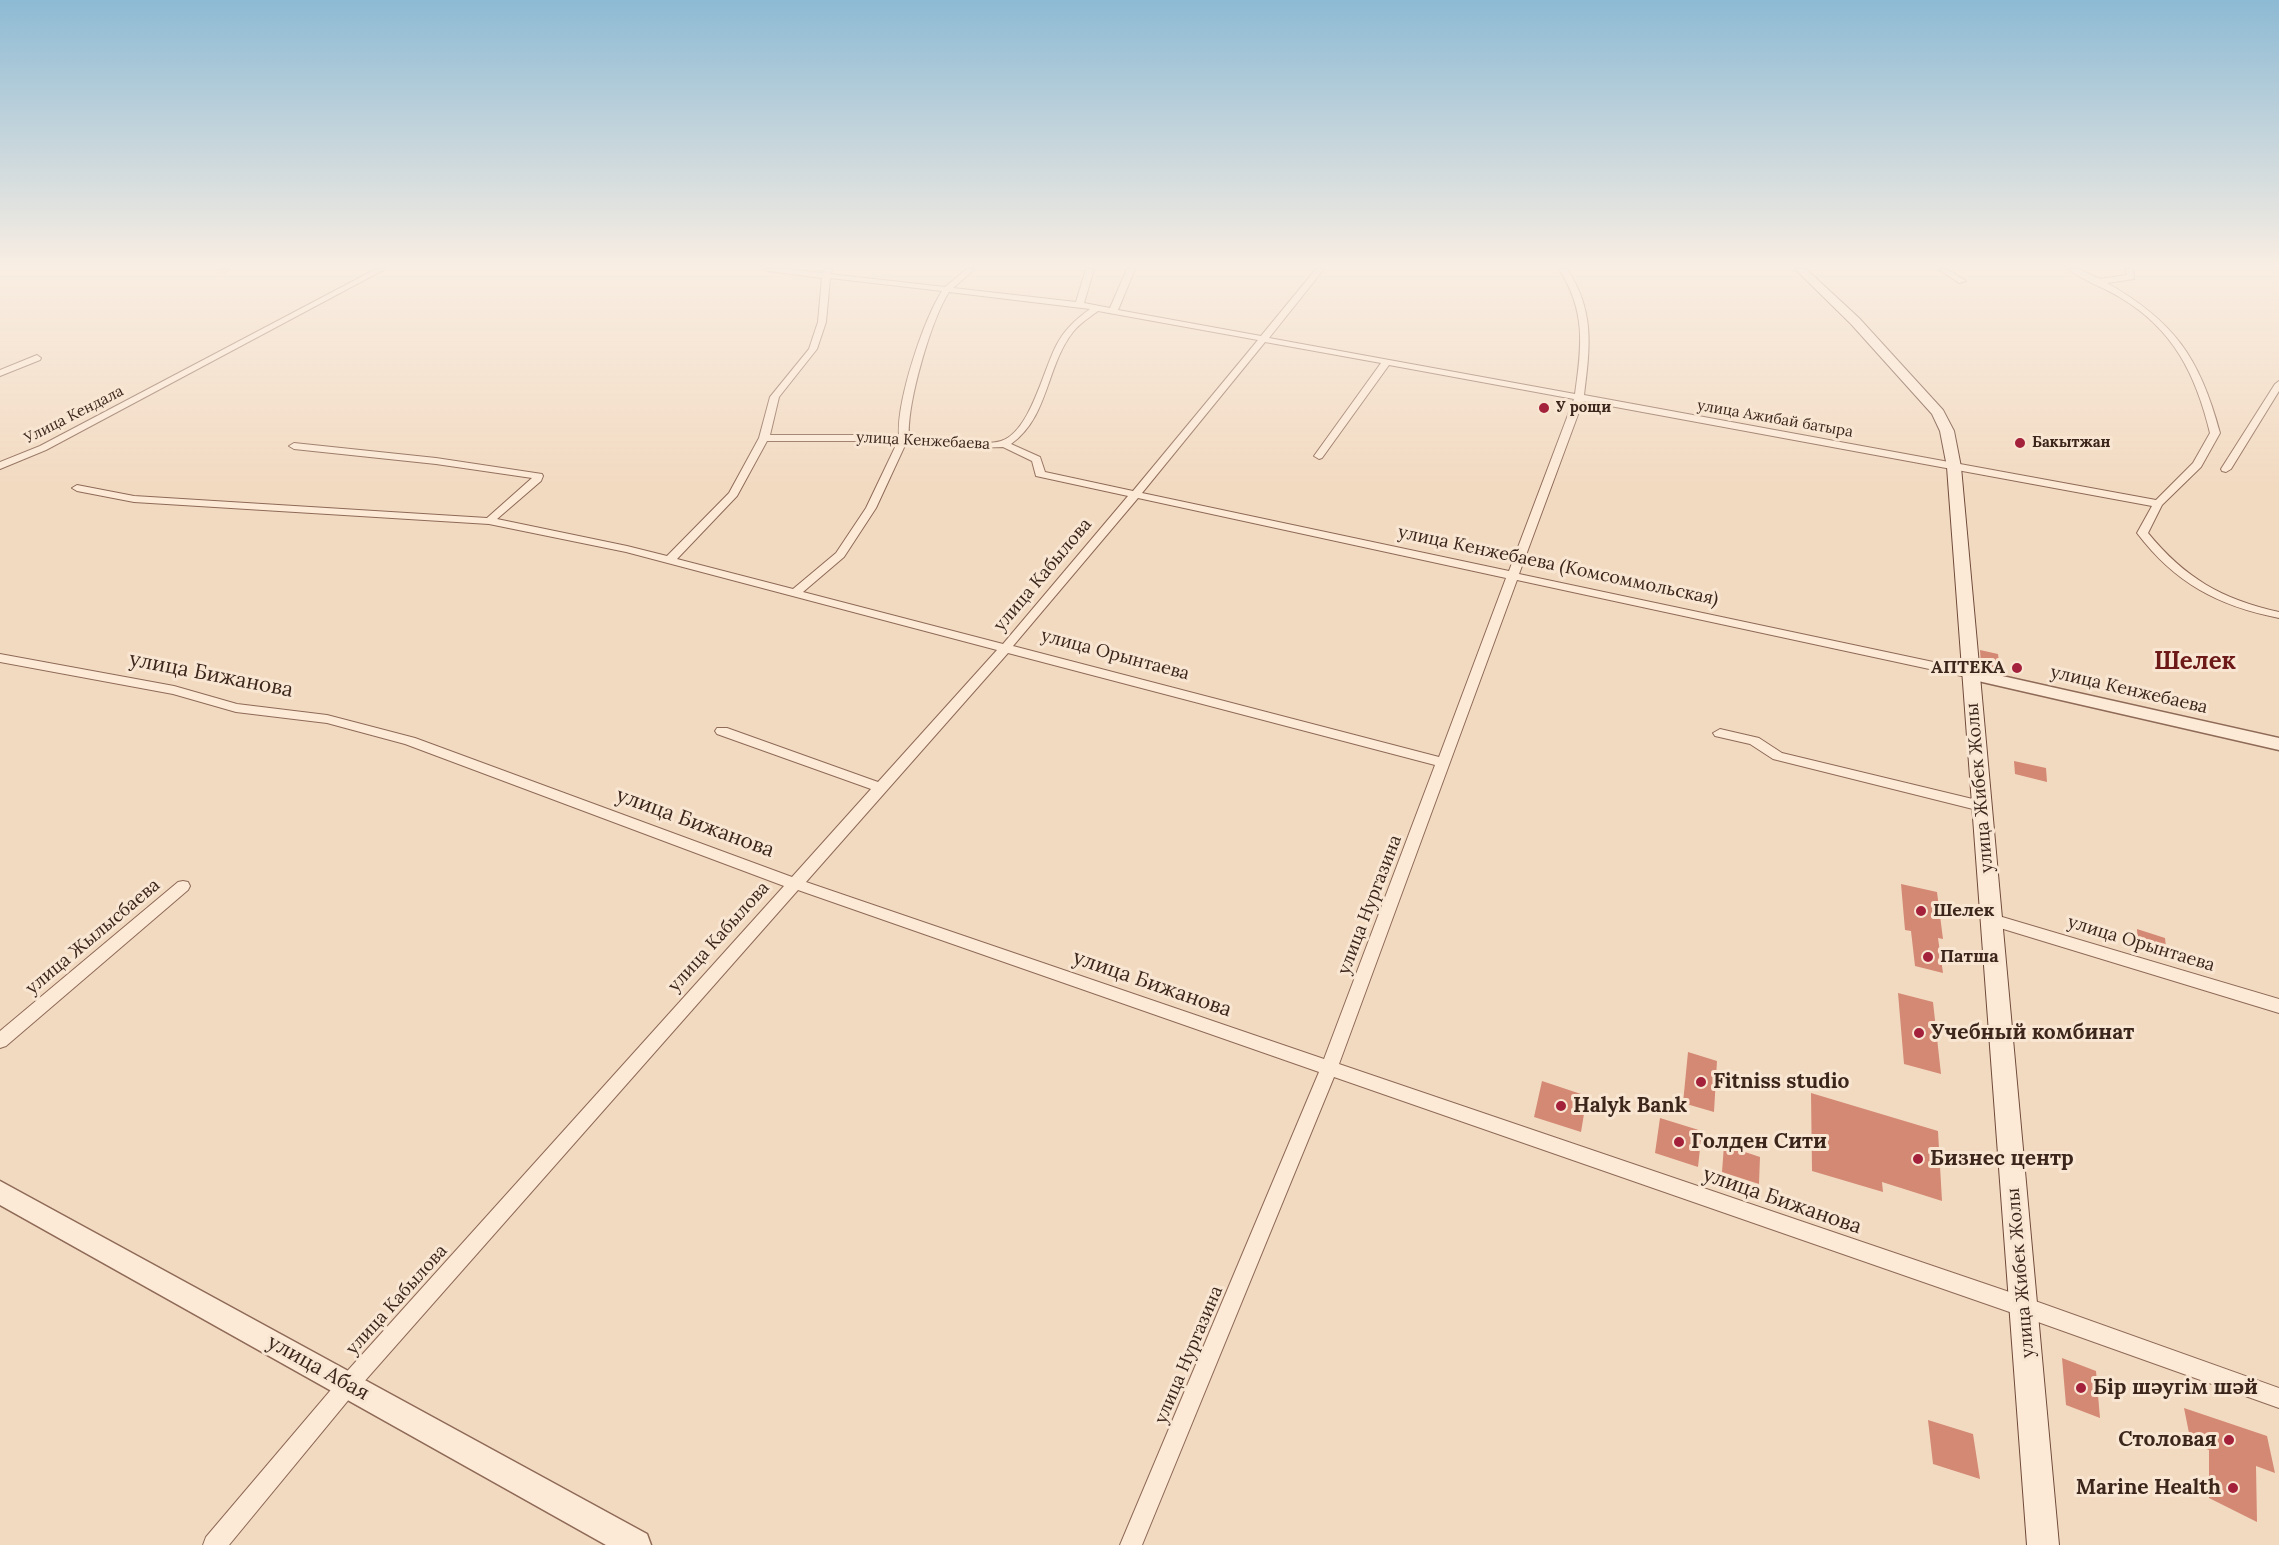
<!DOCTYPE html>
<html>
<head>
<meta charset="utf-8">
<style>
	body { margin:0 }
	canvas { display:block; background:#f2dac1 }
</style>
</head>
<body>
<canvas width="2279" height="1545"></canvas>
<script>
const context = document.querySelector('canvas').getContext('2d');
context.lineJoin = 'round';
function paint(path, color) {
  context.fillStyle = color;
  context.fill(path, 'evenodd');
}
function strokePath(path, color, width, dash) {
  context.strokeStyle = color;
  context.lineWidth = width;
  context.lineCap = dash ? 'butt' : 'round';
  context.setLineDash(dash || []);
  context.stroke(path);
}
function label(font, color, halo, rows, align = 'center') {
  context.font = font + ' Lora,serif';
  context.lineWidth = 6;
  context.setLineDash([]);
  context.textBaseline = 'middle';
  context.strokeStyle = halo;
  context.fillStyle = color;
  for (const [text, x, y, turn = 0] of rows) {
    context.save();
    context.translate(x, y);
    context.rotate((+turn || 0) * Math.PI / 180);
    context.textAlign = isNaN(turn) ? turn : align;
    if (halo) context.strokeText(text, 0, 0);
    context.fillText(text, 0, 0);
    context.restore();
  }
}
const building = new Path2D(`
	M1980 650 1998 654 2000 669 1981 665Z
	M2014 761 2046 768 2047 782 2015 774Z
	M1901 884 1937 892 1943 939 1938 938 1943 973 1915 966 1911 931 1905 930Z
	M2137 929 2165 938 2167 956 2138 947Z
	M1898 993 1933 1002 1941 1074 1904 1064Z
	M1688 1052 1717 1061 1714 1112 1683 1103Z
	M1542 1081 1587 1096 1581 1132 1534 1117Z
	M1811 1093 1938 1131 1942 1201 1882 1182 1883 1192 1812 1171Z
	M1660 1118 1702 1131 1698 1167 1655 1153Z
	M1724 1145 1760 1157 1759 1184 1722 1172Z
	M2062 1358 2096 1371 2100 1418 2066 1405Z
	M2184 1408 2267 1436 2275 1473 2256 1466 2257 1522 2209 1498V1450L2191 1443Z
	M1928 1420 1973 1434 1980 1479 1933 1464Z`);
const minor = new Path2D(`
	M221 269H229L224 272Z
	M376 269H385L46 450 0 469V462L40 446Z
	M764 269H786L823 273 825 269H833L830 274 945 287 967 269H975L953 288 1076 302 1086 269H1094L1084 303 1110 308 1127 269H1135L1118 310 1261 336 1316 269H1324L1269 338 1575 394C1582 346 1586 311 1559 269H1567C1595 311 1590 347 1584 395L2156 500 2193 463 2210 433C2196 375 2174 330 2121 298 2104 287 2083 281 2068 269H2078L2100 279 2127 275 2125 269H2133L2134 279 2107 283C2174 321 2200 358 2220 433L2201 467 2162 505 2148 533C2185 578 2221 599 2279 612V618C2218 606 2175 583 2137 533L2152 506 1583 401 1519 574 1971 670 1977 674 1971 678 1517 580 1339 1064 2024 1297 2279 1388V1408L2024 1317 1334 1077 1142 1545H1120L1319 1072 798 890 355 1392 229 1545H203L206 1537 341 1378 784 886 405 744 327 723 236 712 173 694 0 662V654L174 686 237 704 327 715 415 738 792 877 871 789 717 734 715 731 717 728H727L878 782 997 650 626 552 489 524 134 502 77 491 72 488 77 485 134 496 487 518 532 478 436 464 294 449 289 446 294 443 436 458 542 474 543 476 541 481 497 519 627 546 667 556 729 493 759 438 770 397 809 349 818 322 822 278 768 271ZM830 278 942 291C923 321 897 400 899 435H770L779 397 817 349 826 322ZM949 292 1090 309C1075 320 1064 330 1056 346 1043 371 1030 432 1001 441 983 447 930 438 909 436 907 403 931 320 949 292ZM1098 311 1258 340 1133 491 1045 472 1040 457 1011 444C1049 417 1046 366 1073 332 1080 323 1090 317 1098 311ZM1265 342 1381 363 1314 456 1319 459 1322 458 1389 365 1574 399 1509 571 1142 493ZM767 441H898L866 508 836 553 793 589 677 559 737 496ZM907 441 973 448 1003 447 1032 461 1036 476 1128 496 1003 644 803 592 844 557 876 508ZM1138 498 1506 578 1439 757 1013 646ZM1008 653 1435 765 1324 1059 806 882Z
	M1938 269H1947L1966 281 1959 283Z
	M37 355 41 358 40 360 0 376V370Z
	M2279 381V391L2231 469 2226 472 2222 471 2221 469 2275 384Z
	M1720 729 1759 738 1782 753 1981 801 1988 806 1981 811 1773 759 1750 744 1715 736 1713 733Z
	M183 881 188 882 190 886 188 890 6 1046 0 1048V1031L178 882Z
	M1992 914 2279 999V1013L1987 924 1984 920 1987 916Z`);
const tertiary = new Path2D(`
	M1971 669 2279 738V750L1965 678 1963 674Z
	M0 1181 647 1534 651 1545H606L0 1205Z`);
const secondary = new Path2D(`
	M1795 269H1806L1859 318 1943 410 1954 431 1961 467 2059 1545H2027L1947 467 1940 431 1932 414 1851 324Z`);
const markers = [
	[1544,408,6,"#a3213a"],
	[2020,443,6,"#a3213a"],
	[2017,668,6,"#a3213a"],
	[1921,911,6,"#a3213a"],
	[1928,957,6,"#a3213a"],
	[1919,1033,6,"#a3213a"],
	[1701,1082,6,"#a3213a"],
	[1561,1106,6,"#a3213a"],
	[1679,1142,6,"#a3213a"],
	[1918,1159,6,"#a3213a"],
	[2081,1388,6,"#a3213a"],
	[2229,1440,6,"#a3213a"],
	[2233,1488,6,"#a3213a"]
];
const farPoinames = [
	["У рощи",1556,408],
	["Бакытжан",2032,443]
];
const farStreetnames = [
	["Улица Кендала",74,415,-27],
	["улица Ажибай батыра",1775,419,10],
	["улица Кенжебаева",923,441,3]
];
const streetNames = [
	["улица Кенжебаева (Комсоммольская)",1558,566,12],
	["улица Кабылова",1043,575,-50],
	["улица Орынтаева",1115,655,15],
	["улица Кенжебаева",2129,690,13],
	["улица Жибек Жолы",1980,788,-95],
	["улица Нургазина",1370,905,-69],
	["улица Жылысбаева",93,937,-40],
	["улица Кабылова",719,937,-48],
	["улица Орынтаева",2141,944,17],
	["улица Жибек Жолы",2021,1273,-95],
	["улица Кабылова",397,1300,-48],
	["улица Нургазина",1189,1355,-67]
];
const poiNames = [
	["АПТЕКА",2005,668,"right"],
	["Шелек",1933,911],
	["Патша",1940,957]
];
const nearStreetnames = [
	["улица Бижанова",211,675,11],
	["улица Бижанова",695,823,20],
	["улица Бижанова",1152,984,19],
	["улица Бижанова",1782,1201,19],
	["улица Абая",318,1368,29]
];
const nearPoinames = [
	["Учебный комбинат",1931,1033],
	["Fitniss studio",1713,1082],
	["Halyk Bank",1573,1106],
	["Голден Сити",1691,1142],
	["Бизнес центр",1930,1159],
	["Бір шәугім шәй",2093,1388],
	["Столовая",2217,1440,"right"],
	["Marine Health",2221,1488,"right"]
];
const districtNames = [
	["Шелек",2195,662]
];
paint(building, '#d48974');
strokePath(minor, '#8e6a57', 2);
strokePath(tertiary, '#8e6a57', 3);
strokePath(secondary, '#704b3a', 2);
paint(minor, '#fce9d6');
paint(tertiary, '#fce9d6');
paint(secondary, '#fce9d6');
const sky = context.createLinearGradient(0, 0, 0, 485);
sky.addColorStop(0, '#8dbad4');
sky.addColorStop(0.55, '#f9eee3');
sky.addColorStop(1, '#f9eee300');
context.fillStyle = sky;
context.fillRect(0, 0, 2279, 485);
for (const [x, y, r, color] of markers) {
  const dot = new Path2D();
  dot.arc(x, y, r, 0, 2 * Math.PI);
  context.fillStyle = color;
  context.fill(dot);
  strokePath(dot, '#f9e6d2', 2);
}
label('bold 15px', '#3c261c', '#f9e6d2', farPoinames, 'left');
label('15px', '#3c261c', '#f9e6d2', farStreetnames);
label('18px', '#3c261c', '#f9e6d2', streetNames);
label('bold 18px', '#3c261c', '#f9e6d2', poiNames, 'left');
label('21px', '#3c261c', '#f9e6d2', nearStreetnames);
label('bold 21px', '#3c261c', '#f9e6d2', nearPoinames, 'left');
label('bold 24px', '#6d1918', '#f9e6d2', districtNames);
</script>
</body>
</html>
